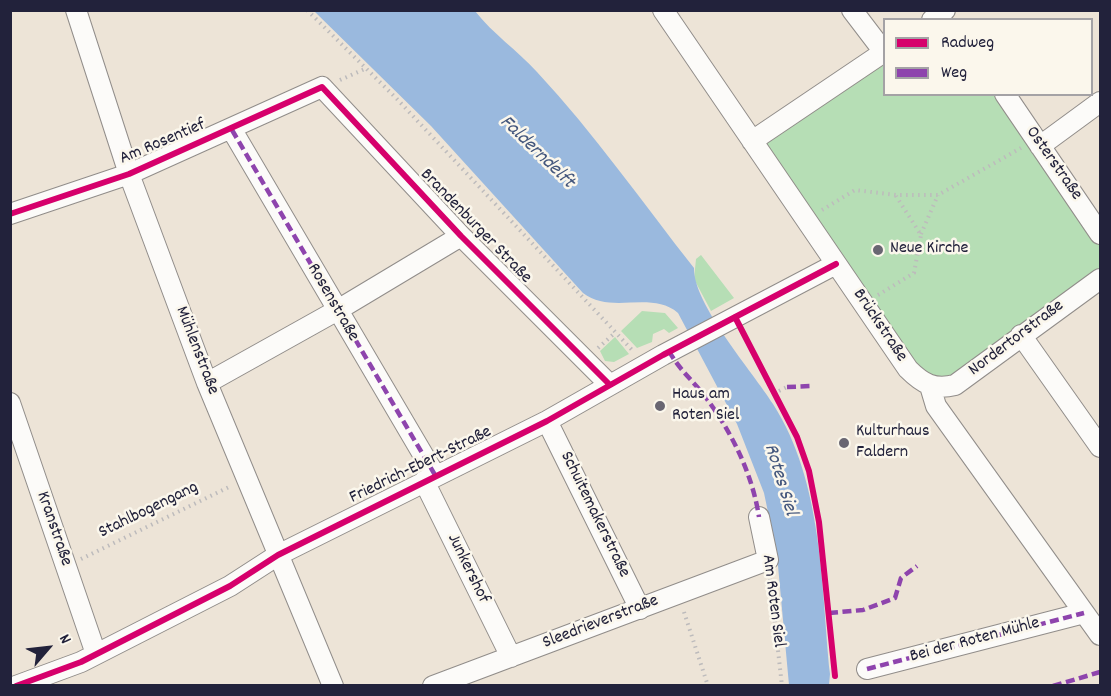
<!DOCTYPE html>
<html>
<head>
<meta charset="utf-8">
<style>
	body { margin:0 }
	#map { position:relative; width:1111px; height:696px; overflow:hidden; background:#ede4d7; font-family:Dekko,sans-serif }
	canvas { display:block }
	.frame { position:absolute; inset:0; border:12px solid #22223b; pointer-events:none }
	.legend { position:absolute; left:883px; top:18px; width:210px; height:78px; box-sizing:border-box; background:#fbf7ec; border:2px solid #a4a2a5; margin:0; padding:8px 10px; list-style:none; font-size:18px; color:#22223b }
	.legend li { display:flex; align-items:center; gap:12px; height:30px }
	.legend b { width:30px; border:2px solid #a4a2a5 }
	.north { position:absolute; left:18px; top:618px; width:60px; height:60px; -webkit-text-stroke:4px #fbf7ec; paint-order:stroke; rotate:62deg; font-size:16px; font-weight:700; line-height:24px; text-align:center; color:#22223b }
	.north::after { content:''; display:block; margin:auto; width:21px; height:27px; background:#22223b; clip-path:polygon(50% 0,100% 100%,50% 72%,0 100%) }
</style>
</head>
<body>
<div id="map">
<canvas width="1111" height="696"></canvas>
<div class="frame"></div>
<ul class="legend">
<li><b style="height:8px;background:#d6006c"></b>Radweg</li>
<li><b style="height:8px;background:#8e44ad"></b>Weg</li>
</ul>
<div class="north">N</div>
</div>
<script>
const context = document.querySelector('canvas').getContext('2d');
context.lineJoin = 'round';
function paint(path, color) {
  context.fillStyle = color;
  context.fill(path, 'evenodd');
}
function strokePath(path, color, width, dash) {
  context.strokeStyle = color;
  context.lineWidth = width;
  context.lineCap = dash ? 'butt' : 'round';
  context.setLineDash(dash || []);
  context.stroke(path);
}
function label(font, color, halo, rows, align = 'center') {
  context.font = font + ' Dekko,sans-serif';
  context.lineWidth = 5;
  context.setLineDash([]);
  context.textBaseline = 'middle';
  context.strokeStyle = halo;
  context.fillStyle = color;
  for (const [text, x, y, turn = 0] of rows) {
    context.save();
    context.translate(x, y);
    context.rotate((+turn || 0) * Math.PI / 180);
    context.textAlign = isNaN(turn) ? turn : align;
    if (halo) context.strokeText(text, 0, 0);
    context.fillText(text, 0, 0);
    context.restore();
  }
}
const green = new Path2D(`
	M884 52V94L1005 95 1100 233V279L967 377 930 386 752 141Z
	M701 255 734 298 711 311 694 279 696 259Z
	M642 311 665 313 678 328 669 333 664 329 653 334 652 342 637 348 621 331Z
	M615 337 629 354 614 362 605 361 600 351Z`);
const water = new Path2D(`
	M314 11H475C493 34 517 50 537 72 594 133 642 202 694 268 693 304 753 372 773 404 823 482 821 584 830 674L829 685H789L777 555 764 493 737 424 678 313C651 290 611 315 583 293L431 126Z`);
const path = new Path2D(`
	M307 10 396 98 634 352
	M340 80 367 68
	M822 210 855 190 896 195H938L1021 148
	M921 234 938 195
	M878 295 914 273 921 235 896 196
	M598 348 616 332
	M779 391 787 387
	M81 559 231 486
	M770 579 782 686
	M684 612 708 686`);
const minor = new Path2D(`
	M76 10 129 174 207 383 333 686
	M663 10 908 369C923 384 934 390 955 385L1100 279
	M852 10 884 52
	M932 20 945 10
	M1005 94 1100 234
	M232 130 435 475
	M752 141 884 52
	M1040 146 1100 102
	M10 214 129 174 322 87 461 236 609 384
	M1021 335 1100 447
	M207 383 336 311 461 236
	M930 386 936 406 1100 635
	M10 403 96 654
	M547 421 640 609
	M424 481 511 657
	M867 669 1084 613
	M16 686 81 662 230 586 278 555 547 421 663 355 836 264
	M433 686 768 560 759 517`);
const quiet = new Path2D(`
	M232 130 435 475
	M669 351C678 368 692 380 704 395 731 431 752 472 759 517
	M787 387 812 386
	M829 613 863 610 895 598 901 578 917 566
	M867 669 1084 613
	M1053 686 1100 672`);
const cycleway = new Path2D(`
	M10 214 129 174 322 87 461 236 609 384
	M735 317 797 437 809 471 819 522 835 676
	M16 686 81 662 230 586 278 555 547 421 663 355 836 264`);
const markers = [
	[878,250,6,"#696672"],
	[660,406,6,"#696672"],
	[844,443,6,"#696672"]
];
const streetNames = [
	["Am Rosentief",163,143,-23],
	["Osterstraße",1053,164,55],
	["Brandenburger Straße",475,227,46],
	["Rosenstraße",332,303,60],
	["Brückstraße",879,326,56],
	["Nordertorstraße",1017,339,-37],
	["Mühlenstraße",196,351,69],
	["Friedrich-Ebert-Straße",421,466,-26],
	["Stahlbogengang",149,511,-26],
	["Schuitemakerstraße",594,515,64],
	["Kranstraße",53,529,71],
	["Junkershof",467,569,64],
	["Am Roten Siel",772,601,83],
	["Sleedrieverstraße",601,623,-21],
	["Bei der Roten Mühle",975,641,-15]
];
const poiNames = [
	["Neue Kirche",890,250],
	["Haus am",672,396],
	["Roten Siel",672,417],
	["Kulturhaus",856,433],
	["Faldern",856,454]
];
const waterNames = [
	["Falderndelft",536,153,44],
	["Rotes Siel",779,480,73]
];
paint(green, '#b6deb5');
paint(water, '#9ab9de');
strokePath(minor, '#918d8a', 22);
strokePath(path, '#bdbbbc', 4, [1.5, 4.5]);
strokePath(minor, '#fcfbf9', 20);
strokePath(quiet, '#8e44ad', 4.5, [9, 4.5]);
strokePath(cycleway, '#d6006c', 6);
for (const [x, y, r, color] of markers) {
  const dot = new Path2D();
  dot.arc(x, y, r, 0, 2 * Math.PI);
  context.fillStyle = color;
  context.fill(dot);
  strokePath(dot, '#fbf7ec', 2);
}
label('18px', '#22223b', '#fbf7ec', streetNames);
label('18px', '#22223b', '#fbf7ec', poiNames, 'left');
label('italic 20px', '#44577d', '#fbf7ec', waterNames);
</script>
</body>
</html>
